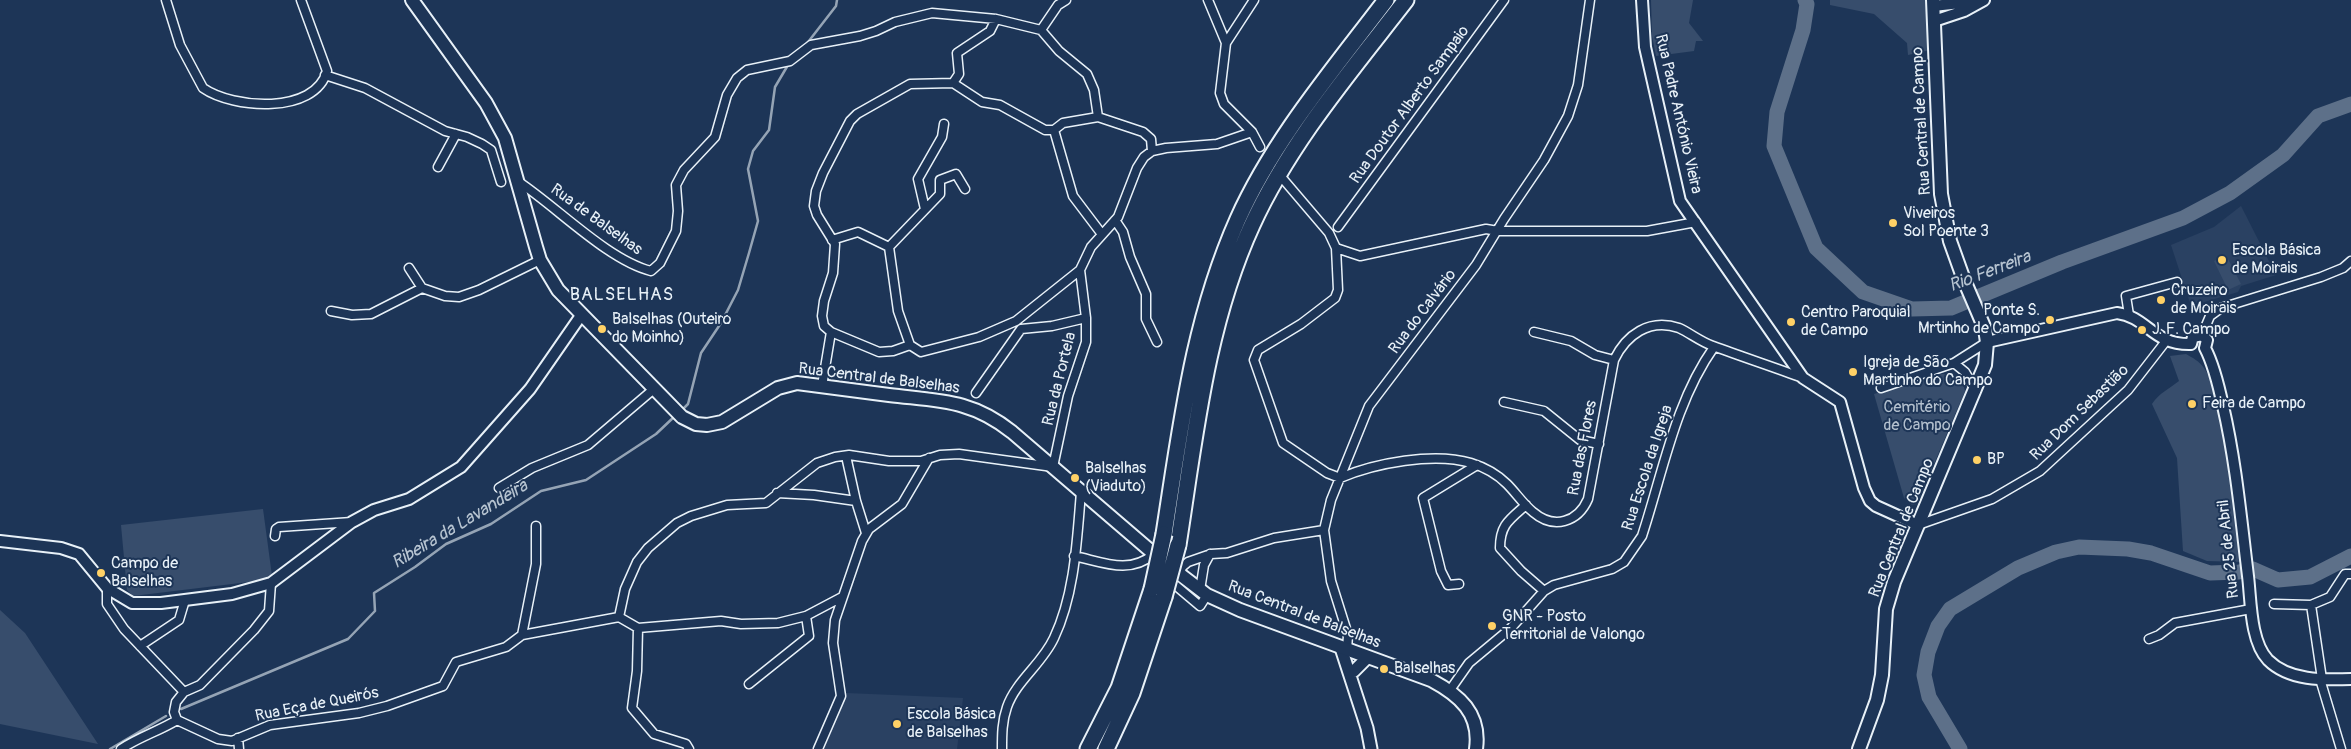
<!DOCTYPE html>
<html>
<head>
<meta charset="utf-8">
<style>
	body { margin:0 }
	canvas { display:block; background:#1d3557 }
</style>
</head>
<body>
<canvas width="2351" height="749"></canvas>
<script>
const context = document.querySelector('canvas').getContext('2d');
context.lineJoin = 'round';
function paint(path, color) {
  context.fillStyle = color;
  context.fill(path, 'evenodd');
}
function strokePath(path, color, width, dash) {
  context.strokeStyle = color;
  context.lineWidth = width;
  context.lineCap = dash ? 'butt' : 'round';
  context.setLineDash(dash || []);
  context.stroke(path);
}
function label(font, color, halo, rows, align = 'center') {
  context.font = font + ' Pangolin,sans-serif';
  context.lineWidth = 4;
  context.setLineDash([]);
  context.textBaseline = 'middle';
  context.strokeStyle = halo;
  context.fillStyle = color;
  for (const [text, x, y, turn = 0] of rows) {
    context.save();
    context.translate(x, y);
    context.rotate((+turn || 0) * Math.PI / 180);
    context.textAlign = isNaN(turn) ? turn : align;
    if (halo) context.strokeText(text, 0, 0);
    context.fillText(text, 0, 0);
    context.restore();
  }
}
const built = new Path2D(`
	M2241 206 2276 275 2241 286 2238 292 2201 303H2190L2171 245 2214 227Z
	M846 693 963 698 957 749H824Z`);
const green = new Path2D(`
	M1651 0H1693L1689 23 1703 41H1696L1694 51 1656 56 1652 36Z
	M1830 0H1927L1930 50 1908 55 1907 43 1874 14 1830 5Z
	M2226 255 2241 284 2228 290 2214 261Z
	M2186 354C2193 358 2199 361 2204 368 2233 411 2227 508 2242 562L2207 561 2183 551 2177 458 2152 404C2159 393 2169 389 2179 381L2170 356Z
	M1942 374C1955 374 1963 378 1965 391L1917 504 1912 505 1904 498 1874 394Z
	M263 509 272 576 265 580 133 596 127 590 121 525Z
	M0 610 25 633 98 744 0 724Z`);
const stream = new Path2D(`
	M805 46 836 6 837 0
	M681 411 688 404 701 353 721 323 738 290 749 253 758 221 748 169 753 151 769 130 775 87 788 65
	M181 709 348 639 375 611 374 593 415 567 446 544 491 524 541 491 586 480 656 434 675 416
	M110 749 166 716`);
const river = new Path2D(`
	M1805 0 1807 4 1803 30 1777 112 1774 146 1816 248 1863 292 1912 309 1951 308 2062 262 2183 218 2230 193 2283 155 2318 116 2351 104
	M1960 749 1929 697 1924 675 1928 652 1938 626 1950 609 2018 568 2056 552 2079 547 2128 549 2151 553 2210 573 2239 572 2253 569 2278 580 2310 577 2351 556`);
const minor = new Path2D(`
	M166 0 180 45 203 88C233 109 315 115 327 71L301 0
	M1208 0 1226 43
	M1254 0 1226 43 1220 93 1224 104 1252 132 1260 147
	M1041 30 1058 5 1066 0
	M325 75 365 88 445 131 467 137 482 144 491 150 501 182
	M953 83 982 102 1000 105 1045 130H1054L1073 196 1101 233
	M953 83 959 74 957 53 990 31 996 19
	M1054 130 1063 123 1098 117
	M438 167 456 134
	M1283 179 1329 233 1336 248 1338 290 1335 298 1301 324 1258 350 1254 360 1283 443 1327 473 1340 478
	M519 182C558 208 608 260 651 271L660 263 676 231 678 211 676 185 684 170 715 137 727 95 737 78 747 70 790 61 811 45 860 36 876 31 895 22 932 13 996 19 1041 30 1059 51 1087 74 1094 90 1098 117 1143 132 1151 139 1152 151
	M925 209 918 179 942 137 944 124
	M1115 220 1123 232 1130 257 1146 294V319L1157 342
	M1338 227 1504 0
	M832 240 858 232 889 247
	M1336 248 1360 256 1486 229 1498 231H1647L1696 222
	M409 268 422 288 445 296 459 297 479 290 540 260
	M331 311 352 315 371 314 422 288
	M2129 315 2126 296 2177 282
	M831 332 824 326 822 316 824 301 833 273 835 244 817 215 814 206 816 191 823 173 850 121 857 114 910 84 953 83
	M1534 332 1571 341 1595 355 1614 360
	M2202 335 2210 316 2221 308 2321 277 2343 268 2351 261
	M910 345 898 311 889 247 940 194V180L956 174 965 189
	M1954 363 1965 372 1976 391
	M822 386 831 332 879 352 893 351 910 345 921 352 979 337 1016 321 1080 270
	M1881 388 1954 363 1987 342
	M976 393 1021 329 1052 326 1086 318
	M1504 402 1544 411 1580 440 1599 444
	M846 456 856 501 866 533
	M1340 478C1375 463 1434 452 1471 463 1484 467 1497 474 1507 484 1516 493 1523 504 1533 512 1554 530 1578 522 1588 499L1614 360C1626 335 1649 318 1679 328 1690 333 1701 342 1713 346 1743 357 1773 367 1803 378
	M499 488 532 468 588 445 655 388
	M777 493 814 495 856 501
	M1526 505C1509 520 1500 525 1500 548L1521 571 1544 591
	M1918 525 1992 499 2040 471 2128 390 2166 341
	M275 536 276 529 279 527 352 522
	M1074 556C1103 562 1129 575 1154 554
	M1180 574 1182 567 1188 562 1211 554 1227 553 1274 538 1324 530
	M1168 579 1200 606 1207 595
	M271 583 269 611 254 630 200 685 184 692 176 702 174 712 177 720 218 739 232 741 270 725 359 713 387 706 443 686 456 662 506 647 522 635 619 617
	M1459 584 1448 585 1441 571 1423 498 1477 465
	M107 588V604L124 629 184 692
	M1200 590 1204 565 1210 554
	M2274 604 2311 605 2322 679
	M2311 605 2330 597 2345 574H2351
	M619 617 625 589 637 562 648 548 677 523 691 516 727 505 766 503 817 463 835 457 849 455 889 461H921L940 455 959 454 1053 467 1068 396 1086 342V318L1080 270 1091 247 1118 217 1137 168 1144 157 1152 151 1166 148 1217 144 1252 132
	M619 617 638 628 721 621 741 624 778 623 806 616 842 597
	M638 628 637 671 632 708 654 734 686 744 689 749
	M522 635 536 564V526
	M2149 639 2159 635 2175 623 2251 609
	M140 646 179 620 185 600
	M1347 650 1348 635 1331 581 1324 530 1331 500 1369 406 1476 265 1504 219 1544 160 1568 116 1578 85 1590 0
	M2320 679 2341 749
	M749 684 809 636 806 616
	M1450 690 1469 663 1511 628 1544 591 1554 585 1612 569 1624 562 1642 536C1663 472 1675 402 1714 347
	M238 738 239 749
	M121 749C139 737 159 731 177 720
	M818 749 841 696 833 643 835 620 862 541 869 529 902 504 929 458
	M1002 749C1002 735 1002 721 1007 707 1016 681 1042 664 1054 638 1075 594 1077 539 1081 492`);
const tertiary = new Path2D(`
	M1642 0 1645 47 1680 201 1803 378 1840 402 1864 488 1870 501 1876 506 1918 525
	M1933 6 1979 1
	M1934 21 1964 11 1984 0
	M1987 342 2117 313C2148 317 2152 345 2191 344
	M2191 344 2193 337 2202 335 2207 340 2205 348
	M2205 348C2214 365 2219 387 2223 406 2236 462 2241 519 2248 576 2251 600 2250 641 2268 660 2289 681 2323 680 2351 679
	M0 541 61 548 79 554 107 588 132 603H161L232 594 271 583 352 522 374 510 409 499 461 467 530 389 582 314`);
const secondary = new Path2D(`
	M1341 648 1367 728 1371 749
	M1354 671 1368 657`);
const primary = new Path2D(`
	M412 0 486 103 505 138 536 247 540 260 558 290 682 417 696 424 707 425 722 422 778 388 797 383C827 387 858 391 889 395 938 401 971 399 1012 432L1160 559 1207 595 1240 610 1431 680C1459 695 1481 713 1476 749
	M1859 749 1877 700 1882 675 1886 609 1894 582 1985 365 1987 342 1985 329 1964 280 1950 241 1941 194 1933 0`);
const motorway = new Path2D(`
	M1164 534C1181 426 1193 320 1238 219 1274 139 1333 70 1386 0
	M1178 545C1195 437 1206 325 1252 225 1290 142 1351 71 1406 0
	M1088 749 1119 688 1152 589
	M1106 749 1132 693 1164 597`);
const motorwayBridge = new Path2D(`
	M1152 589 1164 534
	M1164 597 1178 545`);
const markers = [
	[1893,223,5,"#ffd166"],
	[2222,260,5,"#ffd166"],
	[2161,300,5,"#ffd166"],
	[2050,320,5,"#ffd166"],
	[1791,322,5,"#ffd166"],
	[602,329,5,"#ffd166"],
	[2142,330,5,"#ffd166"],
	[1853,372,5,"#ffd166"],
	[2192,404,5,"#ffd166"],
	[1977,460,5,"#ffd166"],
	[1075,478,5,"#ffd166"],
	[101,573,5,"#ffd166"],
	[1492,626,5,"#ffd166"],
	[1384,669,5,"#ffd166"],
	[897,724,5,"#ffd166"]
];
const streetNames = [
	["Rua Doutor Alberto Sampaio",1410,105,-54],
	["Rua Padre António Vieira",1678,114,77],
	["Rua Central de Campo",1922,121,-93],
	["Rua de Balselhas",596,220,36],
	["Rua do Calvário",1423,312,-53],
	["Rua Central de Balselhas",879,379,7],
	["Rua da Portela",1060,379,-76],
	["Rua Dom Sebastião",2080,413,-44],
	["Rua das Flores",1583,448,-79],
	["Rua Escola da Igreja",1648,468,-72],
	["Rua Central de Campo",1902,528,-68],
	["Rua 25 de Abril",2229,549,-96],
	["Rua Central de Balselhas",1304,615,21],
	["Rua Eça de Queirós",317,705,-11]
];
const poiNames = [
	["Viveiros",1903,214],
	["Sol Poente 3",1903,232],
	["Escola Básica",2232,251],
	["de Moirais",2232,269],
	["Cruzeiro",2171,291],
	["de Moirais",2171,309],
	["Ponte S.",2040,311,"right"],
	["Mrtinho de Campo",2040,329,"right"],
	["Centro Paroquial",1801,313],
	["de Campo",1801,331],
	["Balselhas (Outeiro",612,320],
	["do Moinho)",612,338],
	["J. F. Campo",2152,330],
	["Igreja de São",1863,363],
	["Martinho do Campo",1863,381],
	["Feira de Campo",2202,404],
	["BP",1987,460],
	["Balselhas",1085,469],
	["(Viaduto)",1085,487],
	["Campo de",111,564],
	["Balselhas",111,582],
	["GNR - Posto",1502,617],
	["Territorial de Valongo",1502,635],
	["Balselhas",1394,669],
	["Escola Básica",907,715],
	["de Balselhas",907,733]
];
const parkNames = [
	["Cemitério",1917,408],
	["de Campo",1917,426]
];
const waterNames = [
	["Rio Ferreira",1990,272,-21],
	["Ribeira da Lavandeira",460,525,-31]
];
const neighbourhoodNames = [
	["BALSELHAS",622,295]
];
paint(built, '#2a4162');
paint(green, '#374d6c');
strokePath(stream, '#95a4b5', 2.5);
strokePath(river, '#5d7089', 15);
strokePath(minor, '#e8f1f8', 11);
strokePath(tertiary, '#e8f1f8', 14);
strokePath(secondary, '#e8f1f8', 15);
strokePath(primary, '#e8f1f8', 16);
strokePath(motorway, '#e8f1f8', 19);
strokePath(minor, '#1d3557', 8);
strokePath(tertiary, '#1d3557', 10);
strokePath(secondary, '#1d3557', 11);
strokePath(primary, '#1d3557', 12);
strokePath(motorway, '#1d3557', 15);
strokePath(motorwayBridge, '#e8f1f8', 19, []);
strokePath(motorwayBridge, '#1d3557', 15);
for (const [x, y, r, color] of markers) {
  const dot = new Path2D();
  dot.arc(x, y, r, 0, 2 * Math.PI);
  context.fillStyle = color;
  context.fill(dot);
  strokePath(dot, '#1d3557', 2);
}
label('16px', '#e8f1f8', '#1d3557', streetNames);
label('16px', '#e8f1f8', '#1d3557', poiNames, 'left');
label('16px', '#b3c0ce', '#1d3557', parkNames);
label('italic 18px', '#b7c4d1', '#1d3557', waterNames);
context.letterSpacing = '1px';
label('18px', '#e8f1f8', '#1d3557', neighbourhoodNames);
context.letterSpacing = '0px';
</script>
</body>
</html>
